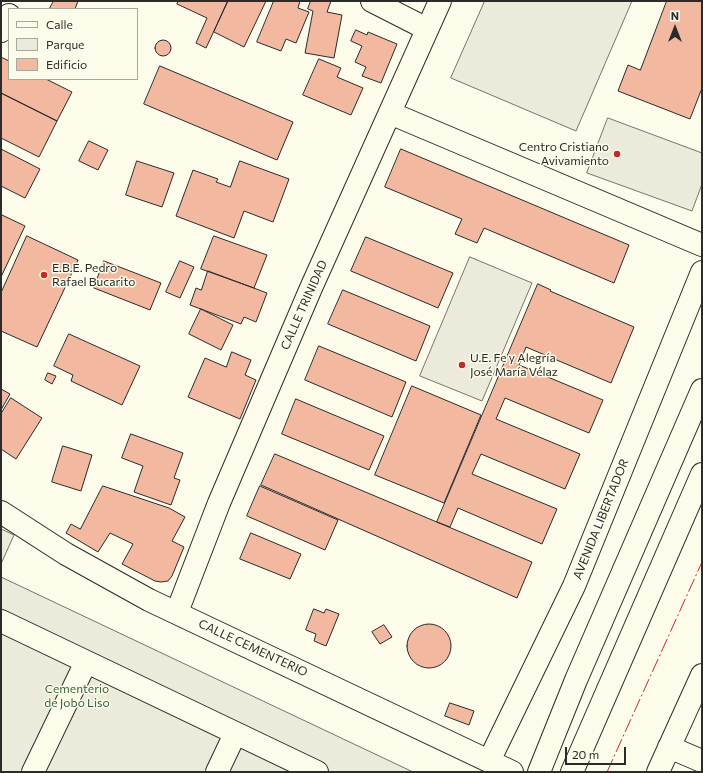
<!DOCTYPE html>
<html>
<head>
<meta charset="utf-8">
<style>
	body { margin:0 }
	#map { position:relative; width:703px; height:773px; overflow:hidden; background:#fdfbea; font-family:Commissioner,sans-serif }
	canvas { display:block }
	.frame { position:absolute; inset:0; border:2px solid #2b2b2b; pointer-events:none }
	.legend { position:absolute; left:8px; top:8px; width:130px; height:72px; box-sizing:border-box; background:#fdfbea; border:1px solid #a9a89e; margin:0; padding:5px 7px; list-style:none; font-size:12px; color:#2b2b2b }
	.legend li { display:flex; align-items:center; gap:8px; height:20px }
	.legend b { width:20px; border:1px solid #a9a89e }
	.north { position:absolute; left:655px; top:8px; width:40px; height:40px; -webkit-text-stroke:3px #fdfbea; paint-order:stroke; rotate:0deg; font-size:11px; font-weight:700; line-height:16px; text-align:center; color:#2b2b2b }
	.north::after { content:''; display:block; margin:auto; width:14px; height:18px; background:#2b2b2b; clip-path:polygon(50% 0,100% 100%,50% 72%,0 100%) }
	.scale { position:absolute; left:565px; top:747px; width:61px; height:18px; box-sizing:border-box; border:2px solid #2b2b2b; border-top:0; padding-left:5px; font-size:12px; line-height:14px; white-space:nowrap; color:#2b2b2b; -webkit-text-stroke:3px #fdfbea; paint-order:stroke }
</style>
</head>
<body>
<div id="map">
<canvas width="703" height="773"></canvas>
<div class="frame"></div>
<ul class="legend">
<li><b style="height:5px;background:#fdfbea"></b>Calle</li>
<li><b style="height:11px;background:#ecebdb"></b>Parque</li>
<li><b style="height:11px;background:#f2b8a0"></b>Edificio</li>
</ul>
<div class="north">N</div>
<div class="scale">20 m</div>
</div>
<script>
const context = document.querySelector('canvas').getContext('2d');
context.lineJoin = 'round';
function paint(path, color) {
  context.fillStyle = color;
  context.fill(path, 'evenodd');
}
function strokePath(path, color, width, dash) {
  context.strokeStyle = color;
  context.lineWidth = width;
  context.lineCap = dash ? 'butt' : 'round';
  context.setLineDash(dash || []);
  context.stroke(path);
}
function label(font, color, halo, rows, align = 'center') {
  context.font = font + ' Commissioner,sans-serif';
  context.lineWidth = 3;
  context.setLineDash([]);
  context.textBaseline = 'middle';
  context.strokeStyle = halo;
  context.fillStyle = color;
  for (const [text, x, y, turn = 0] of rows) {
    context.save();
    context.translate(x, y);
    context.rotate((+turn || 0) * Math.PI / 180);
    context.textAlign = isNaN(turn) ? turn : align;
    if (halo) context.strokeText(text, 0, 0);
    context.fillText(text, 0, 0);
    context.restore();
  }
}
const green = new Path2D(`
	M485 1H632L576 131 451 78Z
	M608 118 702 153V184L692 211 587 173Z
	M470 257 532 283 482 401 420 376Z
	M1 529 14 535 1 564Z
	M1 577 413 772H1Z`);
const building = new Path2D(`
	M54 1H78L75 9H52L50 8Z
	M179 1H228L206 48 196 43 207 18 177 4Z
	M228 1H266L244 47 214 32Z
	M274 1H300L298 8 309 12 296 43 286 39 281 51 257 42Z
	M311 1H331L327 12 342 15 334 58 305 53 313 11 308 9Z
	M667 1H702V88L690 119 618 91 628 65 640 70Z
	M356 30 367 35 368 32 397 44 381 83 362 76 366 67 355 62 362 46 351 41Z
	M155 48a8 8 0 1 1 16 0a8 8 0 1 1-16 0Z
	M1 57 9 61V79H46L72 92 57 121 1 93Z
	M319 59 341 68 337 77 363 88 351 115 303 95Z
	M160 66 293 122 277 160 144 104Z
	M1 93 57 121 39 157 1 138Z
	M89 141 108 150 98 170 79 161Z
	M1 149 40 169 25 198 1 186Z
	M401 149 629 245 614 283 484 228 477 243 455 234 462 219 385 187Z
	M137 161 174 173 162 207 126 195Z
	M240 161 289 179 273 222 244 211 234 238 176 216 193 170 218 179 216 182 230 187Z
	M2 215 25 226 1 277V217Z
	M27 236 78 260 37 347 1 331V293Z
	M214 236 267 255 254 288 201 269Z
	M366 237 453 273 438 308 351 271Z
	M104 261 161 283 150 310 94 288Z
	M180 261 194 267 180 298 166 292Z
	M208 271 267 293 256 322 244 317 241 324 190 305 196 288 201 290Z
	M538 284 551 290 550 291 634 327 611 383 526 347 519 365 603 400 589 433 505 398 496 419 580 454 565 489 481 454 472 474 557 509 542 544 458 508 450 527 437 522Z
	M343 290 430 326 416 361 328 324Z
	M201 309 233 325 221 350 189 334Z
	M69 334 140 366 122 405 71 381 73 375 54 366Z
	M319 346 406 382 392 417 305 380Z
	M232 352 251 360 245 375 256 380 240 419 188 397 205 358 226 367Z
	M48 373 56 376 52 384 45 380Z
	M412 386 481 415 444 503 375 475Z
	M1 389 10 394 1 410Z
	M11 398 42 418 16 459 1 449V414Z
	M296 399 384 436 369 470 282 434Z
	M131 434 183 453 174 478 180 480 171 505 134 492 143 466 122 458Z
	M63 446 92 455 81 491 52 482Z
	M275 454 532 562 517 598 261 485Z
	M103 486 169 508 185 517 172 541 184 547 172 576 168 581 161 582 155 581 122 564 133 544 110 533 98 552 66 533 71 524 80 529Z
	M260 486 338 520 325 550 247 516Z
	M251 533 301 554 290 579 240 559Z
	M314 609 324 613 326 609 339 614 326 646 314 641 316 634 306 630Z
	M407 646a22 22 0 1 1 44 0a22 22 0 1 1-44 0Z
	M384 625 392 637 380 644 372 632Z
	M450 703 474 711 469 725 445 716Z`);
const minor = new Path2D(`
	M372 1 427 29
	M1 31 9 15
	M390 113 702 245
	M1 512 66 554 149 600 512 772
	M177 612 219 503 311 288 440 1
	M1 621 317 772
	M669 747 702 761
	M489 761 574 586 702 272
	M33 772 86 662
	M217 772 235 734
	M658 772 702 675`);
const major = new Path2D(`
	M539 772 576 680 702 390
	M572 772 702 474`);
const power = new Path2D(`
	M607 772 702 562`);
const markers = [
	[617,154,4,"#c62828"],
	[44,275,4,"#c62828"],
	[462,365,4,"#c62828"]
];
const poiNames = [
	["Centro Cristiano",609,147,"right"],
	["Avivamiento",609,161,"right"],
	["E.B.E. Pedro",52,268],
	["Rafael Bucarito",52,282],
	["U.E. Fe y Alegría",470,358],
	["José María Vélaz",470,372]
];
const streetNames = [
	["CALLE TRINIDAD",304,305,-66],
	["AVENIDA LIBERTADOR",601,519,-68],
	["CALLE CEMENTERIO",253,648,25]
];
const parkNames = [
	["Cementerio",77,689],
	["de Jobo Liso",77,703]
];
paint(green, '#ecebdb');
strokePath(green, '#74746e', 1);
paint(building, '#f2b8a0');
strokePath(building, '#2b2b2b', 1);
strokePath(minor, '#2b2b2b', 24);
strokePath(major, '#2b2b2b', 24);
strokePath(minor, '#fdfbea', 22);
strokePath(major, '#fdfbea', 22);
strokePath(power, '#c62828', 1, [14, 3, 2, 3]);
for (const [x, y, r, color] of markers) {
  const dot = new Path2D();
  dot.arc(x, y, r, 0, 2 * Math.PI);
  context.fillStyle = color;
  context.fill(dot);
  strokePath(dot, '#fdfbea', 1.5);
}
label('12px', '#2b2b2b', '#fdfbea', poiNames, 'left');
label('12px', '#2b2b2b', '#fdfbea', streetNames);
label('12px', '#34623c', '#fdfbea', parkNames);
</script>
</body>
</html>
